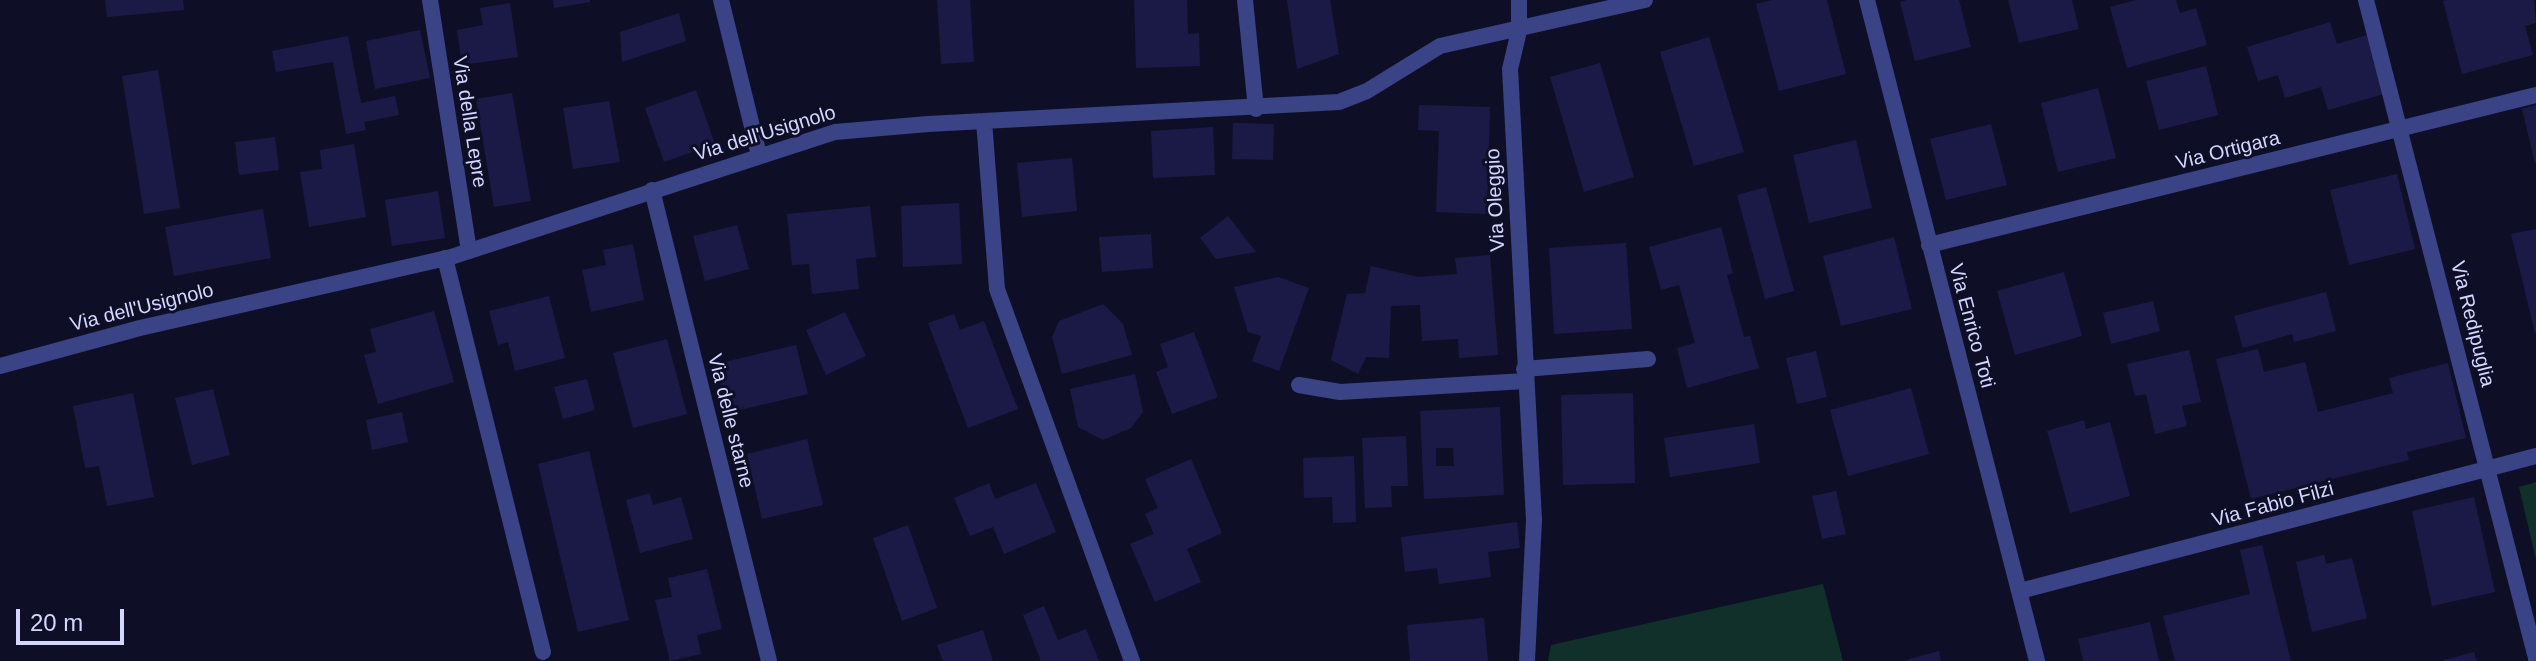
<!DOCTYPE html>
<html>
<head>
<meta charset="utf-8">
<style>
	body { margin:0 }
	#map { position:relative; width:2536px; height:661px; overflow:hidden; background:#0e0f26; font-family:Arial,sans-serif }
	canvas { display:block }
	.scale { position:absolute; left:16px; top:609px; width:108px; height:36px; box-sizing:border-box; border:4px solid #d3d6ff; border-top:0; padding-left:10px; font-size:24px; line-height:28px; white-space:nowrap; color:#d3d6ff; -webkit-text-stroke:6px #0e0f26; paint-order:stroke }
</style>
</head>
<body>
<div id="map">
<canvas width="2536" height="661"></canvas>
<div class="scale">20 m</div>
</div>
<script>
const context = document.querySelector('canvas').getContext('2d');
context.lineJoin = 'round';
function paint(path, color) {
  context.fillStyle = color;
  context.fill(path, 'evenodd');
}
function strokePath(path, color, width, dash) {
  context.strokeStyle = color;
  context.lineWidth = width;
  context.lineCap = dash ? 'butt' : 'round';
  context.setLineDash(dash || []);
  context.stroke(path);
}
function label(font, color, halo, rows, align = 'center') {
  context.font = font + ' Arial,sans-serif';
  context.lineWidth = 6;
  context.setLineDash([]);
  context.textBaseline = 'middle';
  context.strokeStyle = halo;
  context.fillStyle = color;
  for (const [text, x, y, turn = 0] of rows) {
    context.save();
    context.translate(x, y);
    context.rotate((+turn || 0) * Math.PI / 180);
    context.textAlign = isNaN(turn) ? turn : align;
    if (halo) context.strokeText(text, 0, 0);
    context.fillText(text, 0, 0);
    context.restore();
  }
}
const green = new Path2D(`
	M2536 482V560L2519 487Z
	M1823 584 1843 661H1548L1551 645Z`);
const building = new Path2D(`
	M105 0H183L184 10 107 17Z
	M553 0H590V2L554 8Z
	M937 0H970L974 62 941 64Z
	M1134 0H1187L1188 34 1199 33 1200 66 1136 68Z
	M1287 0H1330L1339 54 1297 69Z
	M1772 0H1827L1846 74 1779 91 1756 4Z
	M1907 0H1959L1971 47 1915 61 1900 2Z
	M2008 0H2072L2079 29 2019 43Z
	M2136 0H2176L2180 13 2196 8 2207 45 2127 68 2110 7Z
	M2447 0H2534L2536 23 2525 26 2533 55 2462 74 2443 1Z
	M510 3 518 57 462 65 457 30 483 25 480 8Z
	M679 13 686 41 622 62 620 32Z
	M2330 22 2337 44 2367 35 2384 94 2328 110 2321 87 2285 98 2278 75 2258 81 2247 47Z
	M420 30 430 78 375 89 366 41Z
	M348 36 361 103 395 96 399 115 364 122 366 130 346 134 333 62 276 72 272 51Z
	M1709 37 1744 152 1694 166 1660 52Z
	M1600 63 1634 177 1584 192 1550 77Z
	M2206 66 2218 115 2159 130 2146 81Z
	M158 70 180 208 144 214 122 76Z
	M2098 88 2116 158 2058 172 2041 103Z
	M696 90 715 144 664 162 645 108Z
	M512 93 531 201 494 207 476 99Z
	M609 101 620 162 573 169 563 108Z
	M1419 105 1490 107 1487 214 1436 212 1439 131 1418 130Z
	M2536 105V162L2535 163 2522 109Z
	M1233 123 1274 124 1273 160 1232 159Z
	M1991 124 2007 185 1946 200 1930 139Z
	M1213 127 1215 175 1153 178 1151 131Z
	M275 137 279 170 239 175 235 142Z
	M1856 140 1872 208 1809 223 1793 155Z
	M354 144 366 217 309 227 300 172 322 169 320 150Z
	M1072 158 1077 211 1022 217 1017 163Z
	M2397 174 2415 249 2349 265 2330 190Z
	M1766 187 1794 291 1765 299 1737 195Z
	M438 191 445 238 392 246 385 200Z
	M959 203 962 264 903 267 901 206Z
	M870 206 876 257 856 259 859 289 812 294 809 264 792 265 787 214Z
	M263 209 271 258 174 276 165 227Z
	M1228 216 1256 252 1216 259 1200 238Z
	M737 225 749 269 705 281 693 236Z
	M1721 227 1733 273 1727 275 1744 337 1750 336 1759 368 1687 388 1677 348 1695 343 1679 285 1661 290 1649 247Z
	M2536 229V333H2535L2511 234Z
	M1151 234 1153 268 1102 272 1099 237Z
	M1894 237 1912 309 1841 326 1823 256Z
	M1626 243 1632 329 1554 334 1549 248Z
	M633 244 644 300 591 312 582 270 606 265 603 250Z
	M1490 255 1498 355 1459 358 1458 339 1422 341 1420 305 1391 306 1389 358 1366 357 1358 374 1331 360 1347 294 1365 293 1371 266 1418 277 1457 274 1455 258Z
	M2064 272 2082 336 2015 355 1997 291Z
	M1278 277 1309 288 1279 371 1252 361 1261 336 1248 332 1234 287Z
	M2326 292 2336 331 2294 342 2292 334 2243 348 2234 316Z
	M549 296 565 358 515 371 508 342 498 345 489 311Z
	M2153 301 2160 331 2111 344 2103 313Z
	M1103 304 1123 324 1132 355 1062 374 1052 337 1059 321Z
	M434 311 454 382 378 404 364 355 376 352 370 329Z
	M845 312 866 356 826 375 806 330Z
	M954 314 960 330 984 321 1018 409 968 428 928 323Z
	M1194 332 1218 397 1172 414 1156 372 1168 367 1160 344Z
	M667 339 687 414 633 428 613 353Z
	M796 345 808 394 727 413 716 364Z
	M2258 349 2264 372 2305 362 2318 412 2393 393 2389 378 2448 363 2466 438 2407 452 2409 460 2251 499 2216 359Z
	M2189 350 2201 402 2182 406 2187 426 2155 434 2146 394 2135 396 2127 364Z
	M1816 351 1827 397 1797 404 1786 358Z
	M1135 374 1143 412 1131 428 1103 440 1078 427 1070 389Z
	M587 379 595 410 563 419 554 387Z
	M1911 388 1929 454 1848 476 1830 410Z
	M213 389 230 455 192 465 175 398Z
	M133 393 154 497 107 506 99 466 85 468 73 406Z
	M1633 393 1635 483 1563 485 1561 395Z
	M1500 407 1504 495 1424 499 1420 411ZM1436 448H1453L1454 466H1436Z
	M402 412 408 442 372 450 366 420Z
	M2084 420 2086 429 2110 422 2130 496 2070 513 2047 431Z
	M1754 424 1760 463 1670 477 1664 438Z
	M1406 436 1408 486H1391L1392 507 1365 508 1362 438Z
	M807 439 823 505 762 519 747 454Z
	M589 451 629 620 578 632 538 464Z
	M1354 456 1356 522 1333 523 1332 497 1304 498 1303 458Z
	M1191 459 1222 533 1187 549 1201 582 1155 602 1130 544 1154 534 1145 514 1158 508 1145 479Z
	M989 483 995 499 1036 483 1056 532 1004 554 993 527 970 536 954 498Z
	M1836 491 1846 534 1822 539 1812 496Z
	M650 493 653 505 681 497 693 539 640 553 626 500Z
	M2474 497 2495 592 2432 606 2412 511Z
	M1517 522 1520 548 1488 552 1491 577 1439 584 1437 568 1405 572 1401 537Z
	M908 525 937 608 902 621 873 538Z
	M2262 545 2291 661H2175L2163 616 2250 594 2240 550Z
	M2324 555 2326 564 2352 558 2367 618 2312 632 2296 562Z
	M707 569 722 629 697 635 701 654 670 661 655 600 672 597 668 578Z
	M1044 606 1058 640 1086 629 1099 661H1041L1023 615Z
	M1484 618 1488 661H1410L1407 625Z
	M2150 622 2159 661H2083L2078 639Z
	M983 630 993 661H943L937 645Z
	M1939 651 1941 661H1906V660Z
	M2474 652 2477 661H2444V660Z`);
const service = new Path2D(`
	M430 0 469 251
	M1245 0 1256 109
	M652 190 769 661
	M445 258 543 652
	M1524 369 1648 359
	M1299 385 1340 392 1525 381`);
const minor = new Path2D(`
	M721 0 759 155
	M1519 0V31L1510 69 1534 520 1527 661
	M1867 0 2037 661
	M2366 0 2536 658
	M984 121 997 289 1132 661
	M1929 245 2536 95
	M0 366 140 328 451 257 835 132 928 124 1339 102 1367 91 1440 46 1645 0
	M2020 591 2536 456`);
const streetNames = [
	["Via della Lepre",469,122,81],
	["Via dell'Usignolo",765,134,-17],
	["Via Ortigara",2228,151,-14],
	["Via Oleggio",1496,200,-93],
	["Via dell'Usignolo",142,308,-14],
	["Via Redipuglia",2472,324,76],
	["Via Enrico Toti",1971,326,75],
	["Via delle starne",730,421,76],
	["Via Fabio Filzi",2273,505,-15]
];
paint(green, '#113029');
paint(building, '#1b1a47');
strokePath(service, '#394386', 16);
strokePath(minor, '#394386', 16);
label('20px', '#d3d6ff', '#0e0f26', streetNames);
</script>
</body>
</html>
